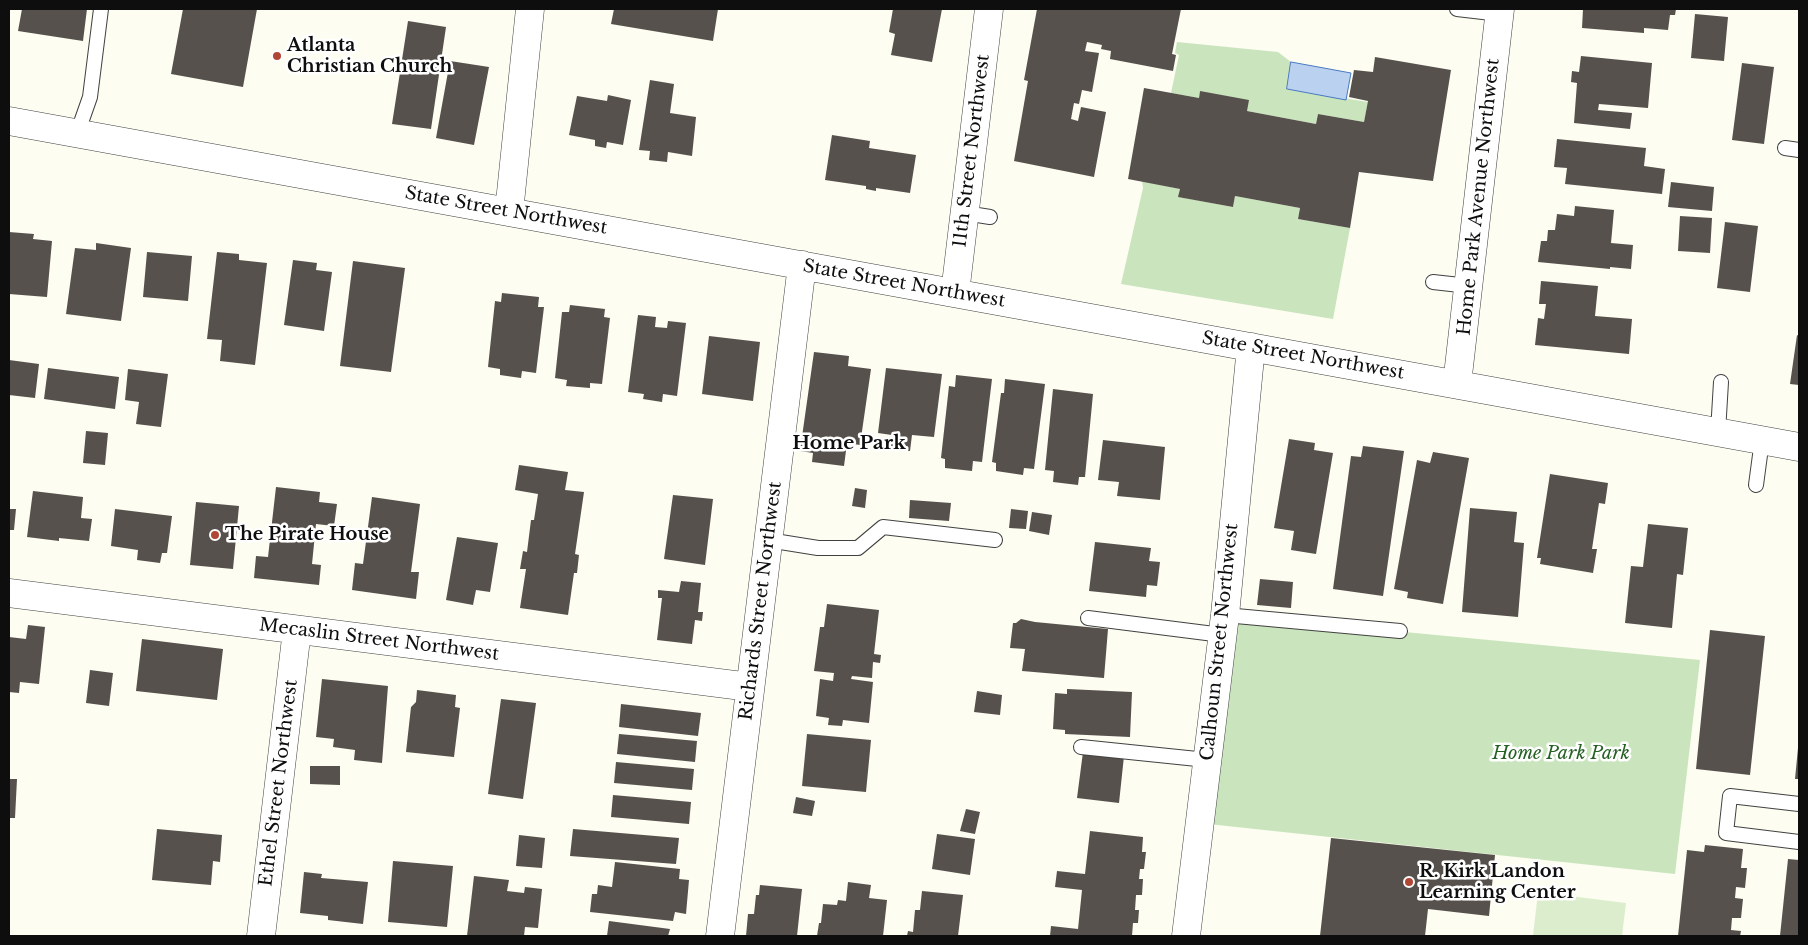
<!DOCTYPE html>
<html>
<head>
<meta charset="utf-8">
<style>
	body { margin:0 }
	#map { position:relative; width:1808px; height:945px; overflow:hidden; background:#fdfdf1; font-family:"Libre Baskerville",serif }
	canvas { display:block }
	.frame { position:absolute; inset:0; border:10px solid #0e0e0e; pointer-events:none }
</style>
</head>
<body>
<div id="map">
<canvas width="1808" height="945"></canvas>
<div class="frame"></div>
</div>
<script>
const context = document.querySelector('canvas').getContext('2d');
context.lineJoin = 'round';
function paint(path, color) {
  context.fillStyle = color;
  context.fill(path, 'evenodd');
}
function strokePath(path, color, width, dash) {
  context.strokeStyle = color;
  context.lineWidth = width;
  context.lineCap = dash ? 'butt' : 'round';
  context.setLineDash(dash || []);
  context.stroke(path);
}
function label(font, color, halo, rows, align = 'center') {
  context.font = font + ' "Libre Baskerville",serif';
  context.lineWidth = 5;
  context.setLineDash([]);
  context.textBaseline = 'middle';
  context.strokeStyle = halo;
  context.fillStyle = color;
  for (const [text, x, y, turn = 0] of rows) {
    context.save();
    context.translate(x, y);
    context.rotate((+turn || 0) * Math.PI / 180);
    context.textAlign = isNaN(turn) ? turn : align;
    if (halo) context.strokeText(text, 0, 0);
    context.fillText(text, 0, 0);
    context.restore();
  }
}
const green = new Path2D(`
	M1177 42 1278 52 1291 62 1287 89 1368 102 1364 122 1318 114 1316 124 1247 111 1200 91 1199 98 1171 93 1179 55 1175 53Z
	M1142 181 1180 189 1179 197 1233 207 1235 196 1300 208 1298 219 1350 228 1333 319 1121 284 1143 188Z
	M1225 615 1700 660 1675 874 1199 823Z`);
const pitch = new Path2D(`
	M1538 892 1626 903 1622 936H1533Z`);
const water = new Path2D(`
	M1291 62 1351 73 1346 100 1287 89Z`);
const building = new Path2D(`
	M22 9H87L83 41 18 31Z
	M183 9H257L243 87 171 74Z
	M614 9H718L713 41 611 24Z
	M893 9H942L932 62 891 55 895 34 889 32Z
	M1037 9H1181L1172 54 1176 55 1173 71 1110 59 1111 51 1101 49 1102 45 1087 42 1085 51 1099 53 1092 92 1082 90 1079 104 1074 103 1071 119 1078 121 1081 107 1106 112 1094 177 1014 161 1028 81 1024 80Z
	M1583 9H1676L1675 15H1670L1668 30 1644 28V33L1582 28Z
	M1695 14 1728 17 1724 61 1691 58Z
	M408 21 446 27 431 129 392 124Z
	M1581 56 1652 63 1648 108 1599 104 1598 110 1632 113 1630 129 1574 123 1577 83 1571 82 1572 71 1579 72Z
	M1375 57 1451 70 1433 181 1359 172 1350 228 1298 219 1300 208 1235 196 1233 207 1178 197 1180 189 1128 179 1144 88 1199 98 1200 91 1249 100 1247 111 1316 124 1318 114 1364 122 1368 101 1349 97 1354 70 1373 72Z
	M450 61 489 67 474 145 436 138Z
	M1742 63 1774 67 1764 144 1732 140Z
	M650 80 674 84 670 113 696 117 692 156 668 152 667 162 649 160 650 151 639 150Z
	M608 95 631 100 623 145 607 142 606 148 595 146V140L569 135 577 96 607 101Z
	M832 135 870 141 869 148 916 155 910 193 876 188V191L866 189V186L825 180Z
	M1557 139 1646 148 1644 166 1665 169 1662 194 1565 184 1567 168 1554 167Z
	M1671 182 1714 187 1712 211 1668 207Z
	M1575 206 1614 210 1611 243 1633 245 1631 269 1610 267V269L1538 262 1541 241H1547L1548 230H1555L1557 214 1574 216Z
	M1680 216 1712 218 1710 253 1678 251Z
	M1725 222 1758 226 1750 292 1717 288Z
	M9 232 34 234 33 239 52 241 47 297 9 294Z
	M96 243 131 248 121 321 66 314 75 248 96 250Z
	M147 252 192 256 188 301 143 297Z
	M217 252 239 254V260L267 263 255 365 220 361 222 340 207 339Z
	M293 260 317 263 316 270 332 272 324 331 284 325Z
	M353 261 405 268 391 372 340 366Z
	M1541 281 1598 286 1595 316 1632 319 1629 354 1535 345 1538 318 1544 319 1546 304H1539Z
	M502 293 539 297 538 307H544L536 373 522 371 521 378 500 375V369L488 367 495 301 501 302Z
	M570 305 605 309 604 317 610 318 602 384 590 383V388L566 386 567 380 555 378 562 312H569Z
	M638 315 656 317 655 327 667 328 668 321 686 323 677 396 663 394 662 402 643 399 644 394 628 392Z
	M1797 335 1799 336V385L1790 384Z
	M709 336 760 342 753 401 702 394Z
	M814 352 849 356 848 366 871 369 860 445 847 443 844 466 812 462 813 453 800 451Z
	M9 360 39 364 35 398 9 395Z
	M48 368 119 377 115 409 44 399Z
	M886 368 942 374 934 437 912 435 910 451 890 449 892 435 878 433Z
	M128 369 168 374 161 427 136 424 139 402 125 400Z
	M956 375 992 379 982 462 973 461 972 471 945 468V459L941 458 949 386 955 387Z
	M1005 379 1045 384 1034 469 1024 468 1023 475 996 471V463L992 462 1001 393H1004Z
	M1053 389 1093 394 1085 477H1079L1078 485 1053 482 1054 471 1045 470Z
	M86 431 108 433 105 465 83 463Z
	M1289 439 1315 443 1314 450 1333 453 1316 554 1291 550 1294 531 1274 528Z
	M1103 440 1165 447 1160 500 1117 496 1119 482 1098 480Z
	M1363 446 1404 451 1383 596 1333 589 1351 456 1361 457Z
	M1433 452 1469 458 1443 604 1407 598 1408 592 1394 589 1417 460 1430 463Z
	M519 465 568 472 565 490 584 492 575 554 579 555 577 573H574L568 615 520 608 526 569H520L523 551 527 552 531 520H534L538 494 515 490Z
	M1550 474 1608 483 1605 504 1599 503 1592 549H1597L1593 573 1540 564 1541 558H1537Z
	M276 487 320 492 319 502 337 504 334 526 316 524 312 564 321 565 319 585 254 578 256 556 268 557Z
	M855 488 867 490 865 508 852 506Z
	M33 491 83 497 81 518 92 519 89 541 59 538V541L27 537Z
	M673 495 713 499 705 565 664 559Z
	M372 497 420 504 411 572H419L416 599 352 590 355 563 363 564Z
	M910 500 951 503 949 521 909 518Z
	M196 502 239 506 233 569 190 565Z
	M1470 508 1517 512 1514 542 1524 543 1518 617 1462 612Z
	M9 509H16L14 530H9Z
	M115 509 172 516 167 553H162L160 563 137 560 138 550 111 546Z
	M1011 509 1028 511 1026 529 1009 528Z
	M1032 512 1052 515 1049 535 1029 531Z
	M1648 524 1688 528 1683 575 1677 574 1672 628 1625 623 1631 566 1643 567Z
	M457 537 498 543 490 592 476 590 473 605 446 600Z
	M1095 542 1151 548 1149 561 1160 562 1157 586 1147 585 1146 597 1089 591Z
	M1260 579 1293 582 1291 608 1257 605Z
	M681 581 701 583 698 612H703L702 621 695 620 692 644 657 640 662 598H658V590L679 592Z
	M827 604 879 610 874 654 881 655 880 663 873 662 872 678 852 676 851 679 873 682 869 723 843 720 842 726 828 725 829 718 816 716 820 679 833 681 834 673 814 671 820 627H824Z
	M1021 619 1035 622 1108 629 1104 678 1022 671 1025 649 1010 648 1013 623H1016Z
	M28 625 45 627 39 684 20 682 19 693 9 692V637L26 639Z
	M1710 630 1765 636 1750 775 1696 769Z
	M142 639 223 649 217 700 136 691Z
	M90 670 113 673 109 706 86 703Z
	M322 679 388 686 382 763 354 760 355 750 333 747 334 739 316 737Z
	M1067 689 1132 692 1130 737 1065 734V730L1053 729 1055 693 1067 694Z
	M417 690 456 695 455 707 460 708 454 757 406 752 411 707 416 702Z
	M977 691 1002 695 1000 715 974 712Z
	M501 699 536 703 523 799 488 794Z
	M621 704 701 713 698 736 619 727Z
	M619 734 697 741 695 762 617 754Z
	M807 734 871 740 866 792 802 786Z
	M1798 748H1799V779H1795Z
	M1083 752 1124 756 1119 803 1077 798Z
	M616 762 694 769 692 790 614 783Z
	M310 766H340V785L310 784Z
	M9 779H17L15 818H9Z
	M613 795 691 802 689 824 611 817Z
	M796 797 815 801 812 816 793 813Z
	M966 809 980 812 975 834 960 831Z
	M157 829 222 835 220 862 213 861 211 885 152 880Z
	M573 829 679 838 676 864 570 856Z
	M1090 831 1143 837 1142 852H1146L1144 869H1140L1139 879H1143L1142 895H1136L1135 910H1139L1138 923H1133L1132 936H1050L1051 926 1078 929 1082 890 1055 887 1057 871 1085 874Z
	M937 834 975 839 970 875 932 869Z
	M519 835 545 838 542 868 516 866Z
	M1331 838 1495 855 1489 916 1428 909 1425 936H1320Z
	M1705 845 1743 849 1741 868H1747L1745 888 1736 887 1735 898 1743 899 1741 918H1732L1731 930 1741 931 1740 936H1678L1687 850 1704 852Z
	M1788 859 1799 860V936H1780Z
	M393 861 453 866 447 927 388 922Z
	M615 862 680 869 679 879 689 880 686 914 675 912 673 921 590 912 592 894H597L598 885 612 887Z
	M304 872 322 874 321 878 368 882 363 924 328 920V916L300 913Z
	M474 876 509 880 507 891 524 893 525 887 542 889 538 928 525 927 524 936H467Z
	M848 882 871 885 869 898 887 900 883 936H817L819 923H821L823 904 837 905 838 900 846 901Z
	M760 885 802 889 797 936H746L748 914H754L756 895H759Z
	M922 891 963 895 958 936H907L908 931 913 932 915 910H920Z
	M609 921 670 929 668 936H607Z`);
const service = new Path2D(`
	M1457 9 1500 14
	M77 134 90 97 101 9
	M1785 148 1799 150
	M965 213 990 217
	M1433 282 1469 286
	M1718 432 1721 382
	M1756 485 1762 440
	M768 540 818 548H858L883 527 995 540
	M1225 615 1400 631
	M1088 618 1222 635
	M1081 747 1207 760
	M1799 804 1730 796 1726 833 1799 842`);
const minor = new Path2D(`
	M9 121 1799 447
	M509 212 530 9
	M955 293 989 9
	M1457 384 1500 9
	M9 593 750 687
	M261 936 297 630
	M720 936 802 265
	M1186 936 1225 615 1251 347`);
const markers = [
	[277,56,5,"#b04634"],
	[215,535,5,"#b04634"],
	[1409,882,5,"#b04634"]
];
const poiNames = [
	["Atlanta",287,46],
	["Christian Church",287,67],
	["The Pirate House",225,535],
	["R. Kirk Landon",1419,872],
	["Learning Center",1419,893]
];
const streetNames = [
	["11th Street Northwest",972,151,-83],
	["Home Park Avenue Northwest",1479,197,-84],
	["State Street Northwest",506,211,10],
	["State Street Northwest",904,284,10],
	["State Street Northwest",1303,356,10],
	["Richards Street Northwest",761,601,-83],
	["Mecaslin Street Northwest",379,640,7],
	["Calhoun Street Northwest",1220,642,-84],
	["Ethel Street Northwest",279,783,-83]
];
const parkNames = [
	["Home Park Park",1561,754]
];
const neighbourhoodNames = [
	["Home Park",849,444]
];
paint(green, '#cae5bd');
paint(pitch, '#dcedce');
paint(water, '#bad2f0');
strokePath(water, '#4979c0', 1);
paint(building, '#56514c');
strokePath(service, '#414141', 16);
strokePath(minor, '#414141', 29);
strokePath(service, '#fff', 14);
strokePath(minor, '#fff', 28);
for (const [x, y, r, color] of markers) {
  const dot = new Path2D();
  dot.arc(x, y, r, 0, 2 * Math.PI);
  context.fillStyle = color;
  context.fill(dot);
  strokePath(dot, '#fff', 2);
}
label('bold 18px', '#0e0e0e', '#fff', poiNames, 'left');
label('18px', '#0e0e0e', '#fff', streetNames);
label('italic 18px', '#266025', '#fff', parkNames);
label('bold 19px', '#0e0e0e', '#fff', neighbourhoodNames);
</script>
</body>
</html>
